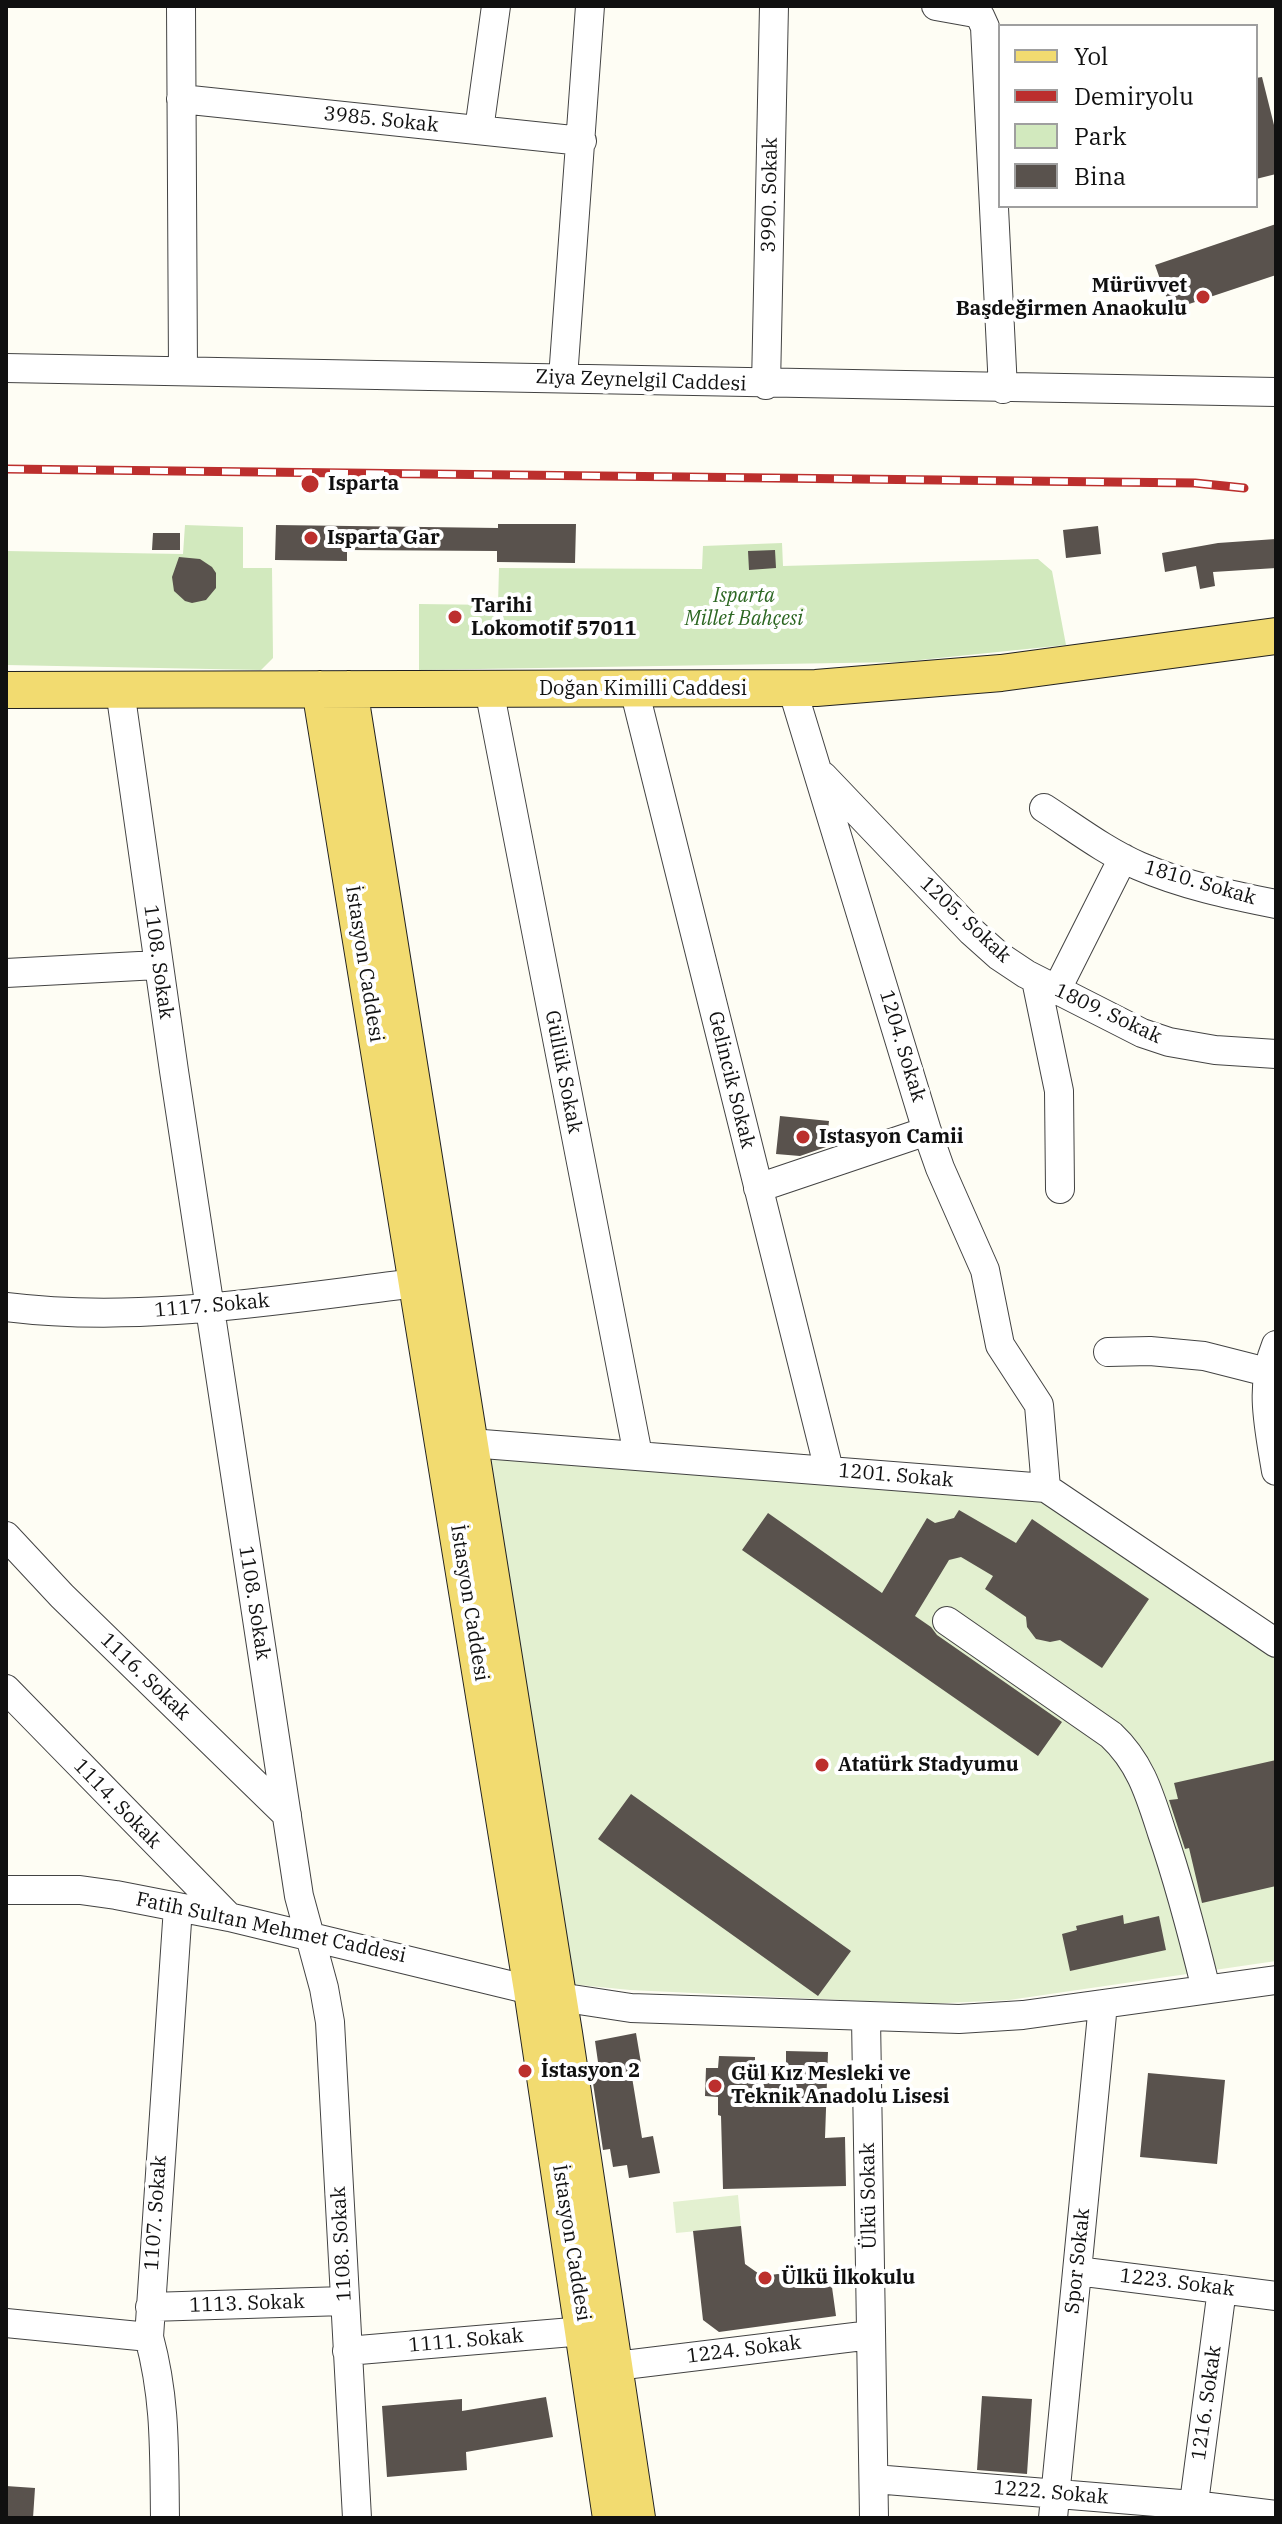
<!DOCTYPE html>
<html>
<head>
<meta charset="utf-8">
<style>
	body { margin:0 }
	#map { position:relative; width:1282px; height:2524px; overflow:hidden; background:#fefdf4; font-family:"IBM Plex Serif",serif }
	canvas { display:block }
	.frame { position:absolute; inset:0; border:8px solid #101010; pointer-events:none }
	.legend { position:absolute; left:998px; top:24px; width:260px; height:184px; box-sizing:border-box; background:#fff; border:2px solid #9f9f9f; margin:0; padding:10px 14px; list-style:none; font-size:24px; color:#101010 }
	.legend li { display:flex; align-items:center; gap:16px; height:40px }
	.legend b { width:40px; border:2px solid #9f9f9f }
</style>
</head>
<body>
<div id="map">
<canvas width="1282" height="2524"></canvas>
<div class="frame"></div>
<ul class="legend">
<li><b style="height:10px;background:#f2db70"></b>Yol</li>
<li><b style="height:10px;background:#bc2f2d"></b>Demiryolu</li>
<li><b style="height:22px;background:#d2e9be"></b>Park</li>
<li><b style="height:22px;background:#59524d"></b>Bina</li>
</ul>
</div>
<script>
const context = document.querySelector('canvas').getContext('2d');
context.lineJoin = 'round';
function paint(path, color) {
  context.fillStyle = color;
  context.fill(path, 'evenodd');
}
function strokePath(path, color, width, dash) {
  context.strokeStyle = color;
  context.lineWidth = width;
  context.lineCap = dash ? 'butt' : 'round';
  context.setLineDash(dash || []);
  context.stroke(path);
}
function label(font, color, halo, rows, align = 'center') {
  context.font = font + ' "IBM Plex Serif",serif';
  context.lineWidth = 8;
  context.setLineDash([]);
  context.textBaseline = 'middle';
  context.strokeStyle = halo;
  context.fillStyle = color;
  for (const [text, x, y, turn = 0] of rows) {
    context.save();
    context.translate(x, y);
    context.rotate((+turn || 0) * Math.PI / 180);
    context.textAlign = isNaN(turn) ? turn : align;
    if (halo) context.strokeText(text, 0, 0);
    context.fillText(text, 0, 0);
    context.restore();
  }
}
const green = new Path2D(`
	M185 525 243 527V568H272L273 658 261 670 6 665V551L183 554Z
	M782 543 783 566 1038 559 1052 571 1066 645 900 662 419 670V604L498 605 499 568 702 569 703 546Z`);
const pitch = new Path2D(`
	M484 1456 1043 1496 1276 1650V1961L1009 2000 927 2004 630 1990 569 1984Z
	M738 2195 741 2227 676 2233 673 2202Z`);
const building = new Path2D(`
	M1262 77 1276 133V174L1256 179V78Z
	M1276 224V275L1171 310 1155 265Z
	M498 524H576L575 563 497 562V551L347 550V561L275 560 276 525 498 528Z
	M1098 526 1101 554 1066 558 1063 530Z
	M153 533H180V550H152Z
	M1276 539V568L1213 572 1215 586 1200 589 1196 566 1165 572 1162 553 1218 543Z
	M775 550 776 568 749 570 748 551Z
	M179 557 200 559 212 567 216 573V588L206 600 192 603 185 601 174 591 172 577Z
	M780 1116 829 1121 826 1147 800 1156 776 1154Z
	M959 1510 1016 1543 1032 1519 1149 1599 1102 1668 1060 1640 1050 1642 1036 1639 1027 1627 1026 1617 985 1589 993 1576 961 1557 949 1560 915 1616 931 1627 937 1635 1062 1722 1038 1756 742 1550 768 1513 882 1593 927 1518 935 1523 954 1518Z
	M1276 1760V1886L1202 1903 1189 1848 1185 1849 1169 1800 1178 1799 1174 1783Z
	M631 1794 851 1951 818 1996 598 1839Z
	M1123 1915 1124 1924 1159 1916 1166 1950 1070 1971 1062 1934 1077 1930 1076 1926Z
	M636 2033 641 2063 630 2065 642 2138 653 2136 660 2173 629 2178 627 2165 613 2167 610 2149 603 2150 590 2063 598 2062 595 2041Z
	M786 2051 828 2052 825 2138 845 2137 846 2186 723 2189 721 2116 718 2115V2097L705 2096 706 2068H718L719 2056 755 2057V2073L786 2074Z
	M1148 2073 1225 2080 1217 2164 1140 2157Z
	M741 2226 745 2264 762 2276 818 2269 820 2282 831 2280 836 2316 719 2332 703 2320 693 2231Z
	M982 2396 1032 2399 1027 2474 977 2470Z
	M546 2397 553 2437 466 2452 467 2470 387 2477 382 2406 462 2399V2411Z
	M6 2486 35 2488 33 2518H6Z`);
const minor = new Path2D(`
	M181 6 183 371
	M936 6 975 13 980 16 985 27 1003 389
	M181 99 582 141
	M479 130 496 6
	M6 368 1276 392
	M563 378 590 6
	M766 385 774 6
	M792 688 927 1131 940 1168 985 1270 1000 1345 1039 1405 1046 1488
	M489 689 638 1455
	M634 689 829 1470
	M120 690 174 1071 299 1896 324 1988 330 2022 357 2518
	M823 776 971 931 999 956 1026 974 1142 1033 1169 1042 1215 1050 1276 1054
	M1044 808C1075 828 1105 851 1139 866 1183 885 1230 895 1276 904
	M6 973 158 965
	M1036 980 1059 1091 1060 1189
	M1056 991 1123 858
	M758 1188 927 1131
	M6 1307C143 1324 281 1299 417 1283
	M1276 1345C1259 1386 1269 1428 1276 1471
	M1108 1352 1150 1351 1204 1356 1267 1372
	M470 1443 1046 1488 1276 1643
	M6 1536 62 1596 287 1815
	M947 1621 1111 1735C1141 1763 1150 1796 1162 1833 1180 1885 1193 1936 1206 1989
	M6 1689 229 1917
	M6 1890H80L116 1895 229 1917 559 1997 631 2008 959 2019 1023 2015 1276 1980
	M866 2018 874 2518
	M1077 2271 1276 2296
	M150 2307 344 2301
	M6 2323 149 2337
	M347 2351 584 2331
	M616 2366 871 2335
	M874 2479 1193 2505 1276 2515
	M165 2518C164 2453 166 2400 149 2337L178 1907
	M1053 2518 1103 2004
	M1192 2518 1222 2289`);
const major = new Path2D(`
	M320 689 532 1990 611 2518
	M349 689 564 2033 637 2518
	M6 690 816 688 1001 673 1276 636`);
const rail = new Path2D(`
	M6 469 1195 483 1244 488`);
const markers = [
	[1203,297,8,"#bc2f2d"],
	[310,484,10,"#bc2f2d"],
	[311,538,8,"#bc2f2d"],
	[455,617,8,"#bc2f2d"],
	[803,1137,8,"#bc2f2d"],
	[822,1765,8,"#bc2f2d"],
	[525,2071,8,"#bc2f2d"],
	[715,2086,8,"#bc2f2d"],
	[765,2278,8,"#bc2f2d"]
];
const streetNames = [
	["3985. Sokak",381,120,6],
	["3990. Sokak",770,195,-89],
	["Ziya Zeynelgil Caddesi",641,381,2],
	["Doğan Kimilli Caddesi",643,689],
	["1810. Sokak",1200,883,16],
	["1205. Sokak",965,920,43],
	["1108. Sokak",158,962,82],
	["İstasyon Caddesi",364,964,81],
	["1809. Sokak",1108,1014,25],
	["1204. Sokak",902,1046,73],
	["Güllük Sokak",563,1072,79],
	["Gelincik Sokak",731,1080,76],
	["1117. Sokak",212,1306,-5],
	["1201. Sokak",896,1476,5],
	["1108. Sokak",254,1603,81],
	["İstasyon Caddesi",469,1603,81],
	["1116. Sokak",145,1677,44],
	["1114. Sokak",117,1804,46],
	["Fatih Sultan Mehmet Caddesi",271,1928,12],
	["Ülkü Sokak",869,2196,-91],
	["1107. Sokak",156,2213,-86],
	["İstasyon Caddesi",571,2243,81],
	["1108. Sokak",342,2244,-93],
	["Spor Sokak",1078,2261,-84],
	["1223. Sokak",1177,2283,7],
	["1113. Sokak",247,2304,-2],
	["1111. Sokak",466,2341,-5],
	["1224. Sokak",744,2350,-7],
	["1216. Sokak",1207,2403,-82],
	["1222. Sokak",1051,2493,5]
];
const poiNames = [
	["Mürüvvet",1187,286,"right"],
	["Başdeğirmen Anaokulu",1187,309,"right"],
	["Isparta",328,484],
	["Isparta Gar",327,538],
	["Tarihi",471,606],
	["Lokomotif 57011",471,629],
	["Istasyon Camii",819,1137],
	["Atatürk Stadyumu",838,1765],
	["İstasyon 2",541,2071],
	["Gül Kız Mesleki ve",731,2074],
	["Teknik Anadolu Lisesi",731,2097],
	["Ülkü İlkokulu",781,2278]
];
const parkNames = [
	["Isparta",744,596],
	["Millet Bahçesi",744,619]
];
paint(green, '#d2e9be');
paint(pitch, '#e3f0d0');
paint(building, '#59524d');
strokePath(minor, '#434343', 30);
strokePath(major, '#212121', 38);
strokePath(minor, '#fff', 28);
strokePath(major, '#f2db70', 36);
strokePath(rail, '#bc2f2d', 9);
strokePath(rail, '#fff', 6, [18]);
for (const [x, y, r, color] of markers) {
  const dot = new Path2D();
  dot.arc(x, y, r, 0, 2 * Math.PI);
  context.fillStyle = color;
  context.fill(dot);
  strokePath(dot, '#fff', 3);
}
label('20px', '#101010', '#fff', streetNames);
label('bold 20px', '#101010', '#fff', poiNames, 'left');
label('italic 20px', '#2c6722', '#fff', parkNames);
</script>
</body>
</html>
